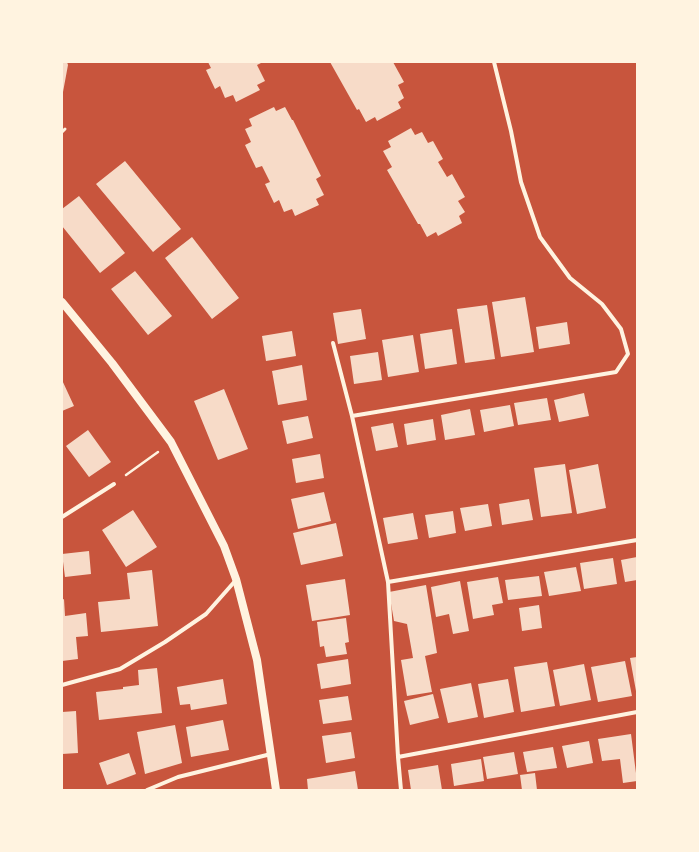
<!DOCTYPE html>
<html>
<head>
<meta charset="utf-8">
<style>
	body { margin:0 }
	#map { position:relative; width:699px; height:852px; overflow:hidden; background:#c8553d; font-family:Helvetica,sans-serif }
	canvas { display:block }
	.frame { position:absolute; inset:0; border:63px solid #fff3e0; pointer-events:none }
</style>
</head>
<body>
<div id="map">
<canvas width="699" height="852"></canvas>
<div class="frame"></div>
</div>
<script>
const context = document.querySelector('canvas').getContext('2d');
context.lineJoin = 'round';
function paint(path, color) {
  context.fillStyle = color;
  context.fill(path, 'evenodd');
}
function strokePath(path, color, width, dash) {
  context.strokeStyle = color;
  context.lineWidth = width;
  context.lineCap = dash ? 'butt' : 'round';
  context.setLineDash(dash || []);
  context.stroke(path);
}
const building = new Path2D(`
	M62 62H67L68 65 63 92Z
	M208 62H263L257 65 265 81 257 85 260 90 236 102 233 95 225 98 220 86 215 89 206 70 211 68Z
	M330 62H393L404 82 398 85 404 98 398 102 401 108 377 121 375 117 366 122 359 109 357 110Z
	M274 107 276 111 285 107 292 120H293L321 176 316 179 324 195 316 199 319 205 295 216 292 209 284 212 279 200 274 203 265 184 270 182 262 166 256 168 245 145 251 142 245 129 252 126 249 119Z
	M411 128 415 135 422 132 428 143 433 141 443 159 438 162 447 177 452 174 465 197 458 201 465 212 459 216 462 223 438 236 436 232 427 237 420 224H418L387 170 392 167 383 151 391 147 388 141Z
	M125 161 181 229 153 252 96 184Z
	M79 196 125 253 100 273 62 226V209Z
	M192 237 239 298 212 319 165 258Z
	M135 271 172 316 148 335 111 289Z
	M525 297 534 352 501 357 492 302Z
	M487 305 495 359 465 363 457 309Z
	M361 309 366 339 338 344 333 313Z
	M567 322 570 344 539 349 536 327Z
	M452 329 457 364 425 369 420 334Z
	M292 331 296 356 266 361 262 336Z
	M413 335 419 372 388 377 382 340Z
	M378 352 382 380 354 384 350 356Z
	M302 365 307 400 278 405 272 371Z
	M62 380 74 406 62 411Z
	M224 389 248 449 218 460 194 401Z
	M584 393 589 416 559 422 554 400Z
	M547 398 551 420 518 425 514 403Z
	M510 405 514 426 484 432 480 410Z
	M470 409 475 435 445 440 441 415Z
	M308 416 313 438 287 444 282 421Z
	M433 419 436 440 407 445 404 424Z
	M393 423 398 447 376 451 371 427Z
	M88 430 111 462 89 477 66 446Z
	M320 454 324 478 296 483 292 459Z
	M565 464 572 513 541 517 534 468Z
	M598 464 606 508 577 514 569 470Z
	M324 492 331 521 298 529 291 499Z
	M529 499 533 520 502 525 499 504Z
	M488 504 492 526 465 531 460 508Z
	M133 510 157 547 126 567 102 530Z
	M453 511 456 533 429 538 425 515Z
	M413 513 418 539 388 544 383 518Z
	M336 523 343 556 301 565 293 533Z
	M89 551 91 574 65 577 62 554Z
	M637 557V580L625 582 621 560Z
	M613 558 617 584 584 589 580 563Z
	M576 567 581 591 549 596 544 572Z
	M152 570 158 626 101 632 98 602 130 599 127 573Z
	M539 576 542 596 508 600 505 580Z
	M498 577 503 603 492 605 494 615 473 619 467 582Z
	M345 579 350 615 312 621 306 585Z
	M460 581 469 631 453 634 449 614 436 617 431 587Z
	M426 585 437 653 425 656 432 692 407 696 401 660 413 658 407 624 394 621 389 592Z
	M64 599 65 616 86 613 88 636 76 637 78 659 62 661V600Z
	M539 605 542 628 522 631 519 608Z
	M346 618 349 642 345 643 347 654 326 657 324 646 320 647 317 622Z
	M637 657V691H636L630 658Z
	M348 659 351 684 321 689 317 664Z
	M625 661 632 696 598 702 591 667Z
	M547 662 555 706 521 712 514 667Z
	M584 664 591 700 560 706 553 670Z
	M157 668 162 713 99 720 96 692 123 689V687L139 685 138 670Z
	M223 679 227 704 191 710 190 704 180 705 177 687Z
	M508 679 514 712 484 718 478 684Z
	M471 683 478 717 448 723 440 689Z
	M433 694 439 718 410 725 404 701Z
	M348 696 352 720 323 724 319 700Z
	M76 711 78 753 62 754V712Z
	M223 720 229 750 191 757 186 727Z
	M175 725 182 763 145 774 137 732Z
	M351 732 355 758 326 763 322 736Z
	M631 734 637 781 623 783 620 759 602 761 598 739Z
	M589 741 593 763 567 768 562 746Z
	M553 747 557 768 527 772 523 752Z
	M514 752 518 774 487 779 483 757Z
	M129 753 136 774 107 785 99 763Z
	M481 759 484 781 454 786 451 764Z
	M438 765 442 790H411L408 770Z
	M355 771 358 790H308L307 779Z
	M535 773 537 790H522L520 775Z`);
const path = new Path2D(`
	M126 475 158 452`);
const service = new Path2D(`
	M62 132 65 129`);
const minor = new Path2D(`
	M333 343 352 416 388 582 398 757 401 790
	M352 416 616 372 628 354 621 329 602 304 570 278 540 237 521 182 511 131 494 62
	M62 517 114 484
	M388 582 637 540
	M62 685 120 669 165 642 206 614 236 580
	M398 757 637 712
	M147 790 178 777 271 754`);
const secondary = new Path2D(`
	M62 302 112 363 171 442 224 546 236 579 257 660 276 790`);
paint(building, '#f7dbc8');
strokePath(path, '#fff3e0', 2.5);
strokePath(service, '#fff3e0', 3);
strokePath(minor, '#fff3e0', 4);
strokePath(secondary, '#fff3e0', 8);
</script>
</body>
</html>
